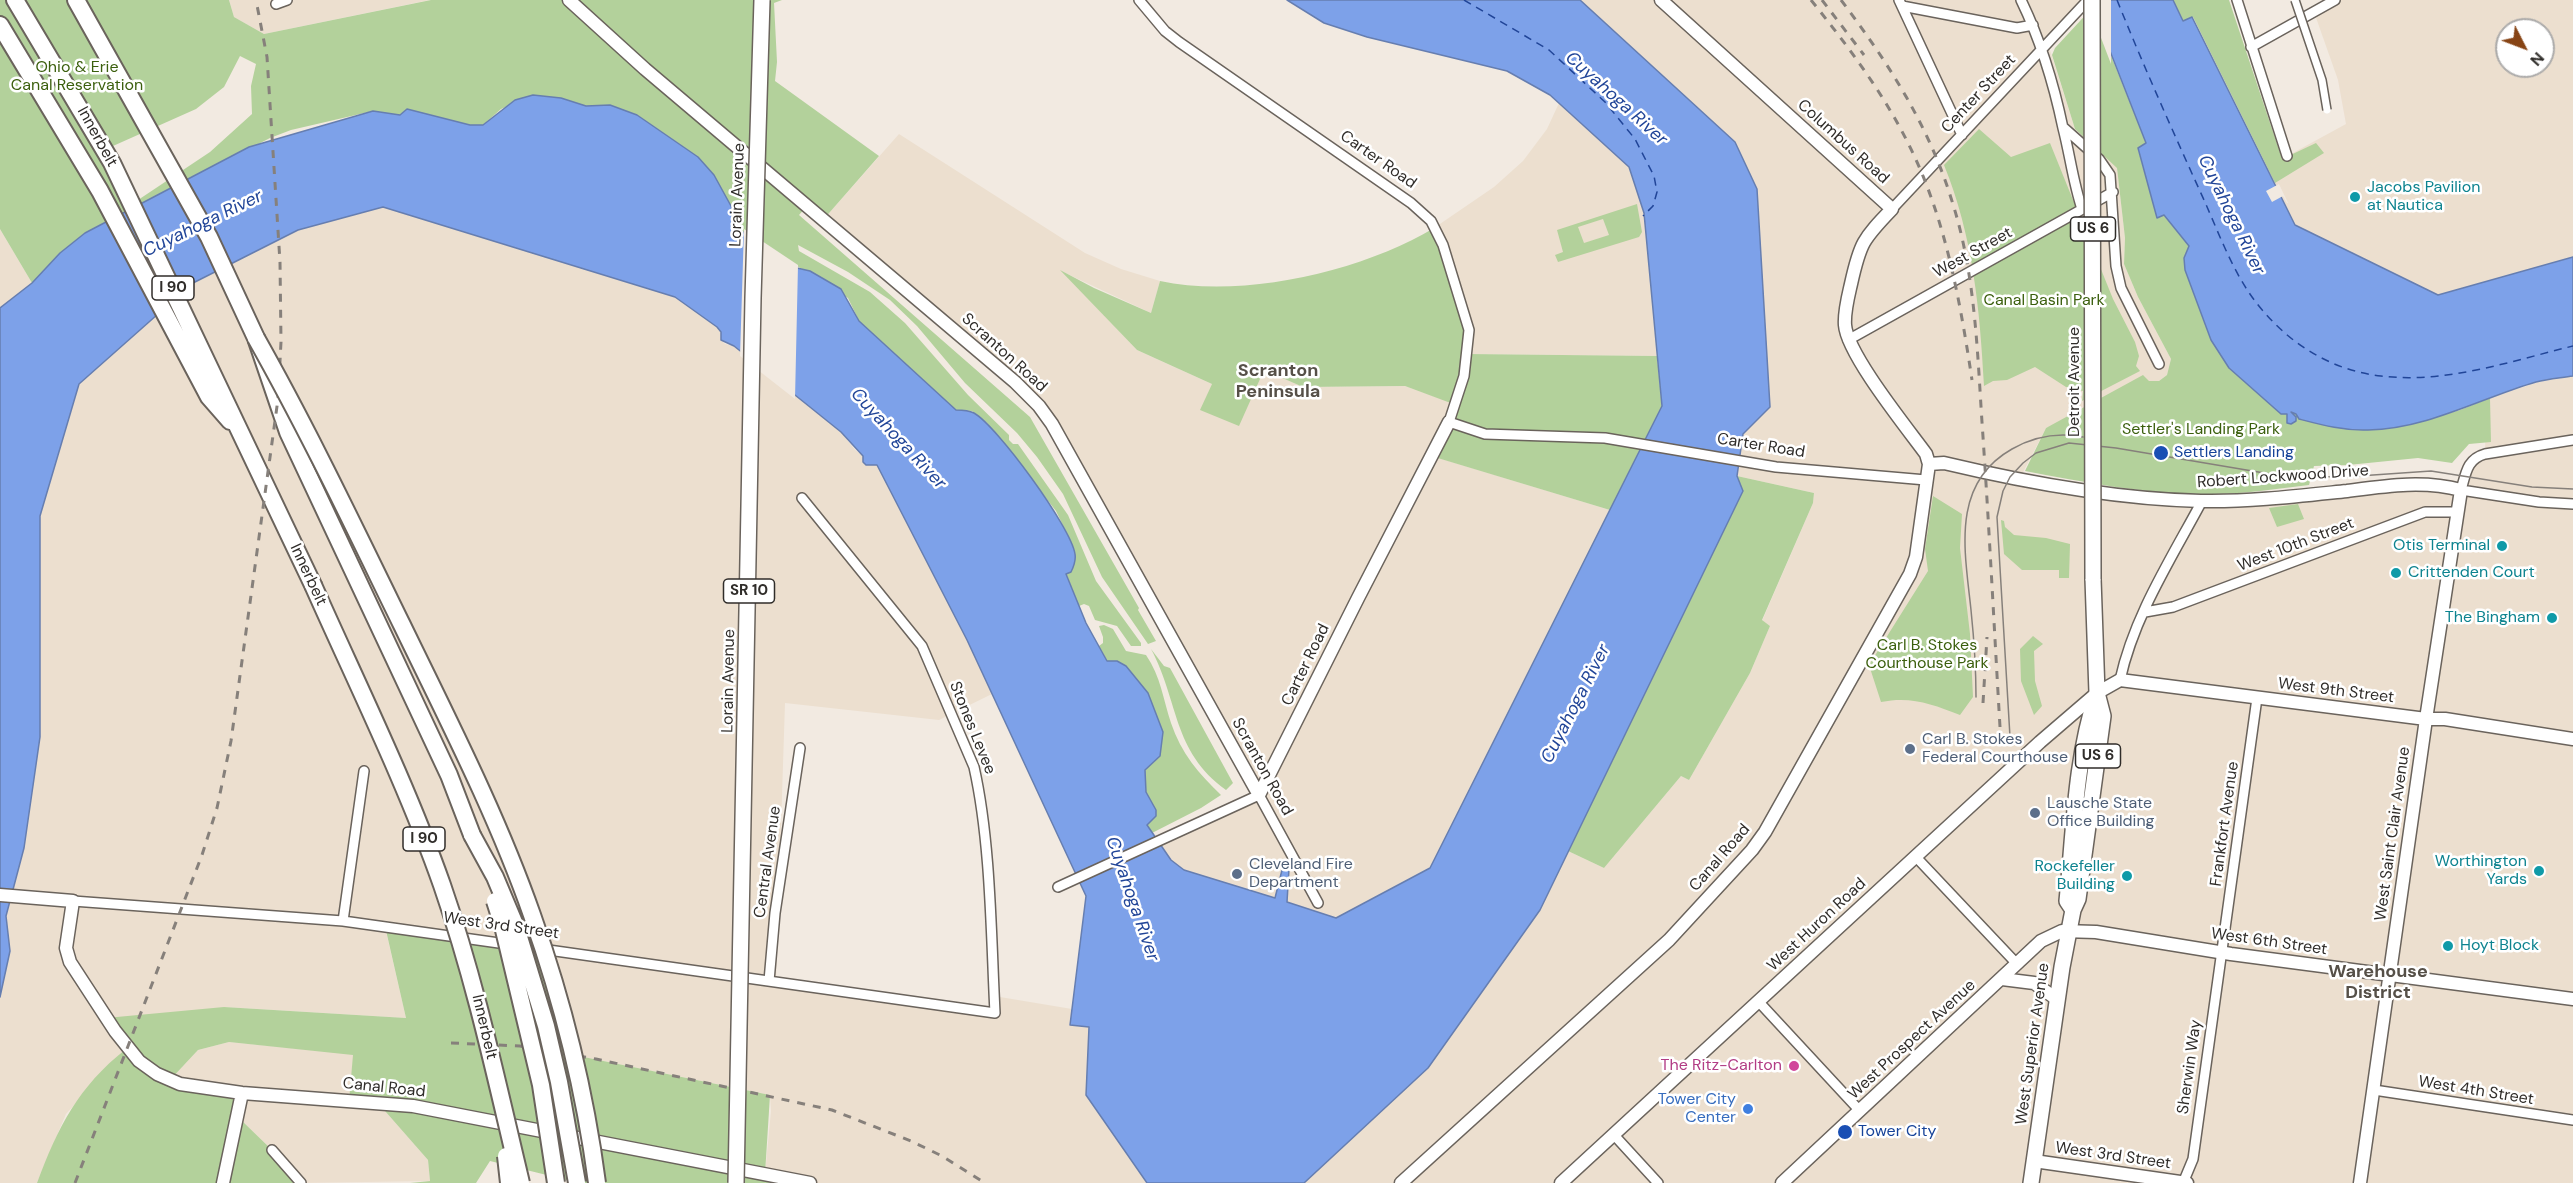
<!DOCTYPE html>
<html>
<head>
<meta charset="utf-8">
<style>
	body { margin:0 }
	#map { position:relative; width:2573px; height:1183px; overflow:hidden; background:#f2eae1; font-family:"DM Sans",sans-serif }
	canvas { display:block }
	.north { position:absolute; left:2495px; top:18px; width:60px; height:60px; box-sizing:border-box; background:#fff; border:2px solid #acabaa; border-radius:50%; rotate:132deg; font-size:16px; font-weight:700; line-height:24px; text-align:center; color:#302d2a }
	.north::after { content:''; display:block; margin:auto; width:21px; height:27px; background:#874415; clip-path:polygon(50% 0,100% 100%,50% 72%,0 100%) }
</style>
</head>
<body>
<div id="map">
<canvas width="2573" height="1183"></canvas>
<div class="north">N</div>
</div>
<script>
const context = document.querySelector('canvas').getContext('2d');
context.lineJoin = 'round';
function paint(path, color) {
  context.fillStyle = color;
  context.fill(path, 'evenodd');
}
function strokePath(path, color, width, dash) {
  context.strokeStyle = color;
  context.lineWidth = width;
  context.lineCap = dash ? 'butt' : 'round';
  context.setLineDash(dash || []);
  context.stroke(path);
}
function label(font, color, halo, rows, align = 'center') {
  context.font = font + ' "DM Sans",sans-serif';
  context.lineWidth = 5;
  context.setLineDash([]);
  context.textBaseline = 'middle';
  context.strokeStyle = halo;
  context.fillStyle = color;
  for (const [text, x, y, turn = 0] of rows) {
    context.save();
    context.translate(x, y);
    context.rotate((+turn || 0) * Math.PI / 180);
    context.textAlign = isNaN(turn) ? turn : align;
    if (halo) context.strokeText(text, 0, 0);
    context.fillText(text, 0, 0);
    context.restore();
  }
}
const built = new Path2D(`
	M229 0H430L264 34 234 17Z
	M1580 0H2089L2048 44 2075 129 2117 167 2125 238 2124 264 2138 297 2171 359 2167 375 2159 381H2149L2046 428 2020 478 2202 501 2402 485 2461 490 2469 463 2485 453 2486 404 2490 398 2538 382 2573 376V1183H1304L1428 1068 1540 910 1568 851 1604 868 1681 776 1689 780 1750 673 1770 626 1762 621 1813 503 1814 493 1737 476 1743 434 1770 407 1757 189 1735 142Z
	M2335 0H2573V257L2438 295 2295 225 2267 167 2346 124 2338 80 2314 12ZM2507 30H2543V66H2507Z
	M1559 103 1629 167 1644 213 1657 356 1466 354 1434 228 1494 187 1523 161 1547 129Z
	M899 134 1085 253 1121 269 1160 281 1151 313 1063 272 1137 350 1212 384 1201 410 1263 369 1303 387 1405 386 1456 404 1432 456 1610 510 1430 869 1336 918 1287 902 1289 885 1282 870 1275 898 1184 870 1171 860 1157 840 1259 795 1039 406 823 220Z
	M383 207 675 297 717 327 721 331V340L725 344 734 346 841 432 855 450 877 465 967 640 992 694 939 720 785 703 776 982 995 1013 994 996 1072 1009 1070 1024 1089 1026 1086 1095 1147 1183H789L765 1174 771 1111 770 1095 574 1055 385 927 406 1018 224 1007 126 1049 66 1114 37 1183H0V997L10 951 6 916 24 848 40 737V516L79 384 193 283 298 230Z
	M0 229 32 283 0 308Z
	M229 1042 353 1054 378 1103 428 1160 430 1181 301 1183 272 1150 238 1117 170 1080 198 1050Z`);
const green = new Path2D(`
	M0 0H229L234 17 264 34 431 0H782L774 3 777 62 775 81 879 156 823 220 807 206 799 215 1030 417 1139 608 1138 610 1156 641 1148 644 1102 577 1063 494 1037 457 1017 433 965 383 917 326 890 300 848 272 798 245 799 251 870 292 905 323 968 395 1009 435V440L1013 444H1018L1068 515 1096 581 1141 643V646H1131L1117 626 1095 620 1089 606 1084 604 1079 606 1066 573 1072 544 1056 511 987 423 972 411 956 410 859 321 848 298 738 229 731 206 698 157 637 115 610 105 586 106 561 98 533 95 501 109 483 125H470L407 109 400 115 373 111 291 130 270 138 85 233 63 251 32 283 0 229ZM240 56 256 64 251 86 252 114 210 152 132 204 104 150 196 109 224 87Z
	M2173 0H2229L2282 159 2316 143 2324 153 2275 183 2193 17 2183 21Z
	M2092 8 2146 143 2138 149 2155 210 2158 218 2163 214 2189 246 2184 258 2185 270 2196 297 2291 412 2368 430 2415 423 2460 410 2490 398 2491 442 2469 444 2452 463 2418 458 2348 465 2314 466 2309 485C2274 489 2238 495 2203 494 2143 494 2084 482 2025 471L2046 428 2143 375 2149 381H2159L2167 375 2171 359 2138 297 2124 264 2125 238 2117 168 2075 129 2052 55 2055 48Z
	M1979 129 2011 157 2050 143 2113 299 2135 342 2139 356 2136 366 2140 371 2082 401 2083 391 2066 387 2035 367 2007 380 1993 381 1984 386C1980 310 1973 236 1944 165Z
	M1637 204 1642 232 1639 237 1558 262 1555 255 1563 252 1557 230ZM1603 219 1609 235 1584 243 1578 227Z
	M1434 228 1466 314 1467 354 1657 356 1662 407 1610 510 1431 456 1456 405 1405 386 1303 387 1264 370 1239 426 1200 410 1212 384 1137 350 1060 270 1094 288 1151 313 1160 281C1243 299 1363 271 1434 228Z
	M1737 476 1814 493 1813 503 1762 620 1770 626 1750 673 1689 780 1681 776 1604 868 1568 851 1742 492Z
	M1933 496 1962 514 1960 548 1970 634 1973 697 1960 715C1932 704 1911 696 1881 702L1869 665 1928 571 1925 549Z
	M2298 504 2304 519 2277 527 2269 508Z
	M2001 520 2004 521 2005 527 2014 535 2046 538 2070 544 2069 578H2059V570H2022L2004 554Z
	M1104 625 1113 629 1126 651 1146 655C1161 677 1163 699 1171 723 1181 753 1199 774 1221 795L1201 808 1152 833 1147 824 1156 810 1146 793 1145 770 1160 756 1099 646 1103 643V637L1099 626Z
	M2033 636 2043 644 2034 651 2035 681 2042 706 2034 715 2021 681 2020 649Z
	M1151 649 1164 666 1170 668 1233 783 1226 790C1172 751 1179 701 1151 649Z
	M385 926 542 949 574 1055 770 1095 765 1174 789 1183H579L490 1161 476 1183H410L430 1181 428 1160 378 1103 349 1101 353 1055 229 1042 198 1050 170 1080 242 1093 238 1117 272 1150 301 1183H37C58 1127 78 1087 126 1049L106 1018 224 1007 406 1018Z`);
const water = new Path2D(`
	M1287 0H1580L1735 142 1757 189 1770 407 1743 434 1737 476 1743 491 1540 910 1428 1068 1304 1183H1147L1086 1095 1089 1027 1070 1025 1086 896 967 640 877 465H866L863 462V456L841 432 734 346 721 340V332L717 327 675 297 383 207 298 230 193 283 79 384 40 516V737L24 848 6 916 10 951 0 997V308L32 283 60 253 85 233 249 147 373 111 400 115 407 109 470 125H483L515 100 533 95 561 98 586 106 610 105 637 115 698 157 714 175 731 206 738 229 797 268 810 271 841 289 859 321 956 410C963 410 968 410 974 413 997 426 1071 527 1075 554 1076 560 1074 566 1071 572L1066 574 1086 623 1107 661H1117L1126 666 1148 693 1163 732 1160 756 1145 770 1146 792 1156 810V816L1147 825 1171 860 1184 870 1275 898 1282 870 1289 869 1287 902 1336 918 1430 868 1662 406 1644 213 1629 167 1550 95 1507 71 1367 37 1324 23Z
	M2090 0H2173L2183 21 2192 17 2295 225 2438 295 2573 257V376C2561 378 2548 379 2536 382 2481 398 2427 429 2368 430 2344 431 2322 425 2299 419L2296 414 2291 412 2296 417V421L2291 424 2287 423V414H2281L2229 368 2211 340 2185 270 2184 258 2189 246 2164 215 2157 218 2138 148 2146 143Z`);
const pier = new Path2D(`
	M2087 0H2111V64L2090 9Z
	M2279 184 2288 203H2287L2283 196 2272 202 2266 191Z
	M744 229 798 265 795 399 740 356Z`);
const ferry = new Path2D(`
	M1464 0 1549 50 1605 102 1635 139 1654 176 1657 192 1653 206 1643 216
	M2117 0C2144 67 2174 134 2204 200 2221 238 2236 281 2264 312 2294 347 2335 371 2381 376 2446 384 2511 361 2573 346`);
const minor = new Path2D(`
	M1139 0 1165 31 1179 42 1411 203 1431 221 1443 245 1469 330 1464 376 1449 422 1485 434 1605 438 1776 467 1926 480
	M1899 0 1962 135
	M2021 0C2040 39 2054 85 2063 128 2070 155 2073 182 2082 209
	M2237 0 2287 156
	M276 4 287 0
	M1902 6 2017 28 2033 25
	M2251 47 2335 0
	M2063 127 2099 159 2110 175 2116 266 2121 288 2159 364
	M1892 209 2088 0
	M1848 340 2113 192
	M2573 440 2485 454C2467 459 2466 473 2461 490L2539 502 2573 504
	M2145 612 2173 607 2425 512H2458
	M2120 680C2134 616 2171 559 2202 501
	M1915 856 2017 964
	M1058 887 1259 795 1318 903
	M73 901 343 921 995 1013C991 935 991 843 974 767L922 646 802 498
	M343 921 364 771
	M769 981 775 913 800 748
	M1758 1001 1860 1111
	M2374 1090 2573 1120
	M1614 1135 1658 1183
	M272 1150 301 1183
	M2183 1183 2193 1159 2257 698`);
const tertiary = new Path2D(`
	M569 0 645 69 1015 382 1039 406 1052 424 1259 795
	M1929 464 1944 463C2028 483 2115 499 2201 501 2249 502 2299 496 2347 491 2385 486 2423 480 2461 490L2426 719 2360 1183
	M1259 795 1358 598 1449 422
	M0 895 73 901 66 948 70 962 115 1031 139 1061 157 1074 180 1084 242 1093 413 1106 810 1183
	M2002 979 2034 983 2058 1000
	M2034 1161 2187 1183
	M223 1183 242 1093
	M1401 1183 1669 940 1752 850 1765 832 1910 574 1916 557 1929 464 1926 454C1907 428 1847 354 1845 325 1844 312 1848 297 1851 284 1860 243 1863 239 1892 209L1661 0
	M1561 1183 2040 742 2097 693 2120 680 2426 719H2445L2573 739
	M1782 1183 2041 941 2062 931 2096 932 2231 954 2573 999`);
const primary = new Path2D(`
	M2073 910 2067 901C2074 832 2075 759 2097 693
	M2031 1183 2062 967 2073 910 2078 899 2103 716 2097 693 2093 579`);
const motorway = new Path2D(`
	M15 0 112 163 313 585
	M76 0 209 237 256 338 288 432 449 775 472 835
	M0 25 100 191 209 397 230 421`);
const tram = new Path2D(`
	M1976 697C1976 668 1974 639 1971 610 1965 552 1950 484 2012 449 2035 436 2057 432 2083 437
	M2010 737 1997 517 2003 491 2010 477 2023 463 2036 453 2069 443 2116 448 2282 476 2344 477 2431 471 2532 487 2573 489`);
const rail = new Path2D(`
	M1811 0C1847 45 1882 91 1908 143 1945 216 1960 300 1972 380
	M1822 0 1864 55
	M1841 0C1887 61 1928 124 1951 198 1975 271 1977 346 1982 422 1989 524 1994 625 2000 727
	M1983 703 1987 637
	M451 1043 520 1046 596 1059 832 1110 911 1141 942 1156 985 1183
	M75 1183 202 855 217 808 231 741 278 399 281 342 280 262 267 57 256 0`);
const pedestrianBridge = new Path2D(`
	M2295 0 2322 80 2327 110`);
const primaryBridge = new Path2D(`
	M2092 0 2093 579
	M736 1183 753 298 762 0`);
const motorwayBridge = new Path2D(`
	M256 338C309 432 355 529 402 625 448 720 497 815 532 915 563 1002 585 1092 597 1183
	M313 585C357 684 406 783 442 885 476 983 497 1083 521 1183
	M472 835 495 877 516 927 546 1026 559 1082 577 1183
	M495 901 503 926 541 1085 556 1183
	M506 1156 509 1183`);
const markers = [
	[2355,197,6,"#0f9aa8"],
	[2161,453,8,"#1a4fb4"],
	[2502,546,6,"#0f9aa8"],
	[2396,573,6,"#0f9aa8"],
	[2552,618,6,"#0f9aa8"],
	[1910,749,6,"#5c6f8a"],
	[2035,813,6,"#5c6f8a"],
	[2539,871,6,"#0f9aa8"],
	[1237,874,6,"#5c6f8a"],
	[2127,876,6,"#0f9aa8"],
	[2448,946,6,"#0f9aa8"],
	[1794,1066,6,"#d1479c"],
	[1748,1109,6,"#3f7fe0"],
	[1845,1132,8,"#1a4fb4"]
];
const shields = [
	[2093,229,45],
	[173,288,42],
	[749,591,51],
	[2098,756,45],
	[424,839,42]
];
const shieldNames = [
	["US 6",2093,229],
	["I 90",173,288],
	["SR 10",749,591],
	["US 6",2098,756],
	["I 90",424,839]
];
const parkNames = [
	["Ohio & Erie",77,68],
	["Canal Reservation",77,86],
	["Canal Basin Park",2044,301],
	["Settler's Landing Park",2201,430],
	["Carl B. Stokes",1927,646],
	["Courthouse Park",1927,664]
];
const streetNames = [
	["Center Street",1979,94,-47],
	["Innerbelt",97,137,61],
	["Columbus Road",1843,142,42],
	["Carter Road",1378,160,35],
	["Lorain Avenue",738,195,-88],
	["West Street",1973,253,-29],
	["Scranton Road",1004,353,42],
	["Detroit Avenue",2075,382,-90],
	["Carter Road",1761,446,9],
	["Robert Lockwood Drive",2283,477,-4],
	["West 10th Street",2296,545,-21],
	["Innerbelt",308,575,65],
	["Carter Road",1306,665,-64],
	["Lorain Avenue",729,681,-89],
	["West 9th Street",2336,691,7],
	["Stones Levee",972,728,68],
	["Scranton Road",1262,767,61],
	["Frankfort Avenue",2225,824,-82],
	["West Saint Clair Avenue",2393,834,-82],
	["Canal Road",1720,858,-49],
	["Central Avenue",768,862,-82],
	["West Huron Road",1817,925,-43],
	["West 3rd Street",501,926,8],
	["West 6th Street",2269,942,8],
	["Innerbelt",484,1027,77],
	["West Prospect Avenue",1912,1040,-43],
	["West Superior Avenue",2033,1044,-82],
	["Sherwin Way",2190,1067,-82],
	["Canal Road",384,1088,6],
	["West 4th Street",2476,1091,9],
	["West 3rd Street",2113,1156,8]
];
const cultureNames = [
	["Jacobs Pavilion",2367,188,"left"],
	["at Nautica",2367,206,"left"],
	["Otis Terminal",2490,546],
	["Crittenden Court",2408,573,"left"],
	["The Bingham",2540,618],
	["Worthington",2527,862],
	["Yards",2527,880],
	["Rockefeller",2115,867],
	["Building",2115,885],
	["Hoyt Block",2460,946,"left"]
];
const transitNames = [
	["Settlers Landing",2174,453],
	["Tower City",1858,1132]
];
const serviceNames = [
	["Carl B. Stokes",1922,740],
	["Federal Courthouse",1922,758],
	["Lausche State",2047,804],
	["Office Building",2047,822],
	["Cleveland Fire",1249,865],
	["Department",1249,883]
];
const hotelNames = [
	["The Ritz-Carlton",1782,1066]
];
const shopNames = [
	["Tower City",1736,1100],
	["Center",1736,1118]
];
const waterNames = [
	["Cuyahoga River",1616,99,42],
	["Cuyahoga River",2231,215,64],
	["Cuyahoga River",203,224,-26],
	["Cuyahoga River",898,439,47],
	["Cuyahoga River",1576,704,-63],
	["Cuyahoga River",1132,899,71]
];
const neighbourhoodNames = [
	["Scranton",1278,371],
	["Peninsula",1278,392],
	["Warehouse",2378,972],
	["District",2378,993]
];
paint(built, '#ecdfcf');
paint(green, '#b3d19b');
paint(water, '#7da1e9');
strokePath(water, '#667eb0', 1.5);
paint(pier, '#f2eae1');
strokePath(ferry, '#214598', 1.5, [8, 6]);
strokePath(minor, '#6a635c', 12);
strokePath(tertiary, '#6a635c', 15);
strokePath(primary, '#6a635c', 18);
strokePath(motorway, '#6a635c', 20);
strokePath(minor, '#fff', 9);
strokePath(tertiary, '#fff', 12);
strokePath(primary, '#fff', 15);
strokePath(motorway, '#fff', 16);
strokePath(tram, '#86807b', 1.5);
strokePath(rail, '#86807b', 3, [8, 8]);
strokePath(pedestrianBridge, '#6a635c', 10, []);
strokePath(primaryBridge, '#6a635c', 18, []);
strokePath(motorwayBridge, '#6a635c', 20, []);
strokePath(pedestrianBridge, '#fff', 7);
strokePath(primaryBridge, '#fff', 15);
strokePath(motorwayBridge, '#fff', 16);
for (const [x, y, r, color] of markers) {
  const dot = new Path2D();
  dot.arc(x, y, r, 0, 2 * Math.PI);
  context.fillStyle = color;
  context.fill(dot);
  strokePath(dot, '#fff', 2);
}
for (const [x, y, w] of shields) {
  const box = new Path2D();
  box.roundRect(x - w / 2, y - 12, w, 24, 4.5);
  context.fillStyle = '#fff';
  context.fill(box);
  strokePath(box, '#302d2a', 1.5);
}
label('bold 15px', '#302d2a', null, shieldNames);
label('16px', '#3b5f0d', '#fff', parkNames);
label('16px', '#302d2a', '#fff', streetNames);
label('16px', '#0d838f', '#fff', cultureNames, 'right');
label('16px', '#164399', '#fff', transitNames, 'left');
label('16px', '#4e5e75', '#fff', serviceNames, 'left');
label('16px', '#b23c85', '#fff', hotelNames, 'right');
label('16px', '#366cbe', '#fff', shopNames, 'right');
label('italic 18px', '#214598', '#fff', waterNames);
label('bold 18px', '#565048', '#fff', neighbourhoodNames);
</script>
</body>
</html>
